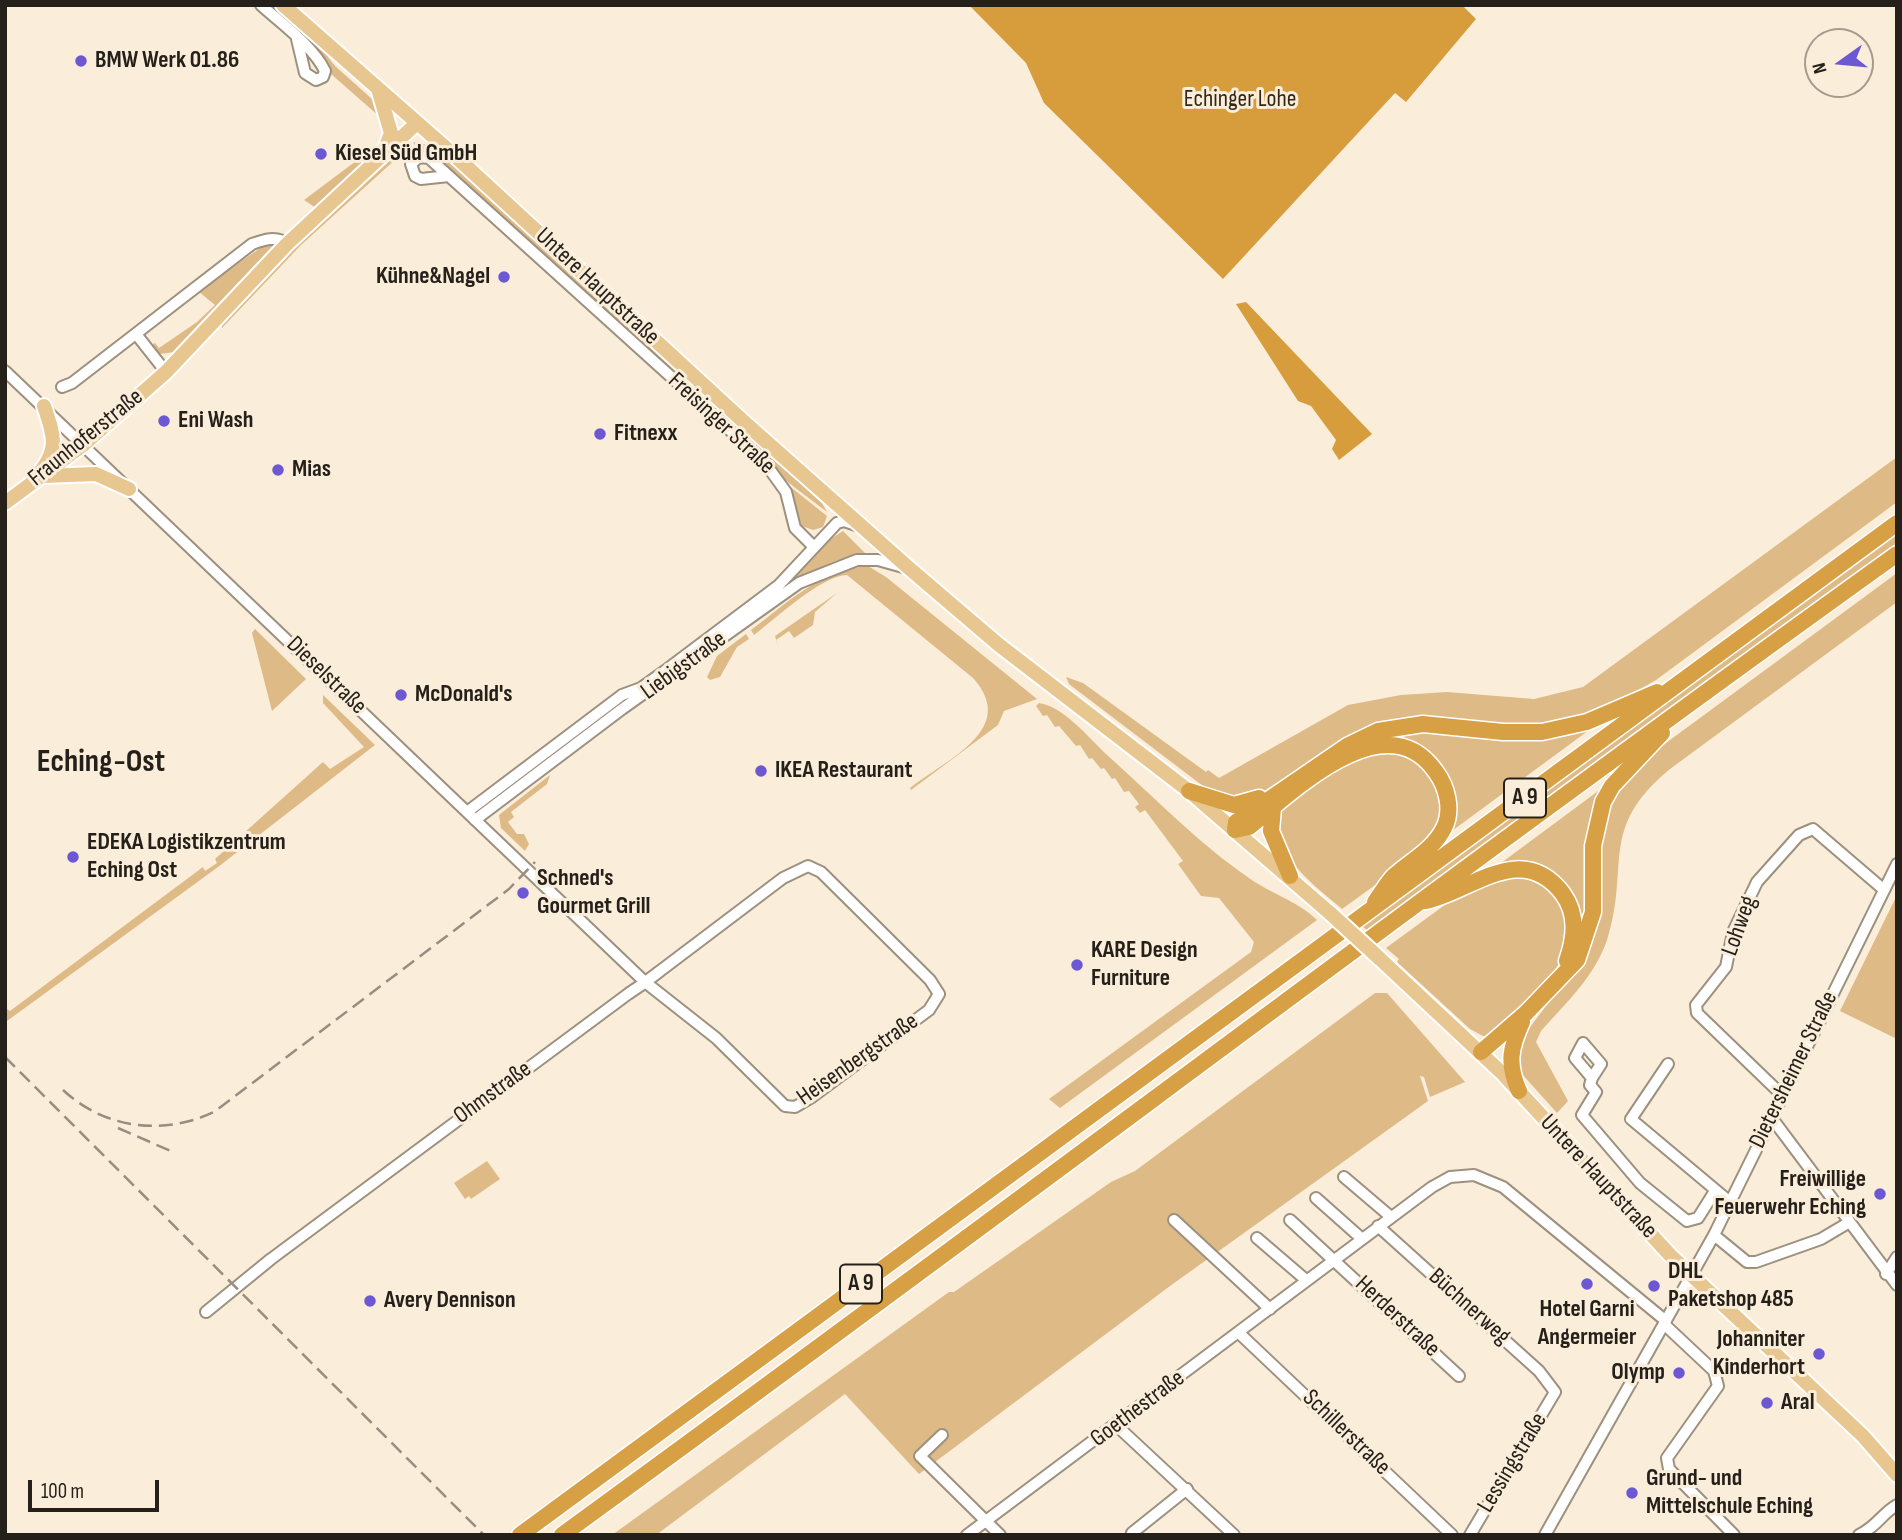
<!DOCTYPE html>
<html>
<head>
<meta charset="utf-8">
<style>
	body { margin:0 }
	#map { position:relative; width:1902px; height:1540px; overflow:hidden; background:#faedda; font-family:"Sofia Sans Condensed",sans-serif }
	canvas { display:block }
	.frame { position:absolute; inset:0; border:7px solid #25201a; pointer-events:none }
	.north { position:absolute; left:1804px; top:28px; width:70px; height:70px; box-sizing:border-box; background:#faedda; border:2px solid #a59b8d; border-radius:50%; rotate:255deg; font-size:19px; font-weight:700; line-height:28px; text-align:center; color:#25201a }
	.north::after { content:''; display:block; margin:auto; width:24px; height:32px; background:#6c58d2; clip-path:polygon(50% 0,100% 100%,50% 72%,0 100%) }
	.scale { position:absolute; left:28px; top:1480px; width:131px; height:32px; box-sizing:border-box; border:4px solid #25201a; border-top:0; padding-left:9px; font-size:21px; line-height:24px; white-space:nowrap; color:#25201a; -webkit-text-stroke:5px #faedda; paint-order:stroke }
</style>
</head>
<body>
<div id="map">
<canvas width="1902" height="1540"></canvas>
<div class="frame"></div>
<div class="north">N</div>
<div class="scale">100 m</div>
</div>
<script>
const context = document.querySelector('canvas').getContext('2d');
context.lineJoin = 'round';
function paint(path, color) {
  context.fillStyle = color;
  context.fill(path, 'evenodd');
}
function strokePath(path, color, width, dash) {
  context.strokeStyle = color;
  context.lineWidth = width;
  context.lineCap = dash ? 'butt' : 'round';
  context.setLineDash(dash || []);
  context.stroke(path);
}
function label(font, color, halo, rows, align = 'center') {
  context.font = font + ' "Sofia Sans Condensed",sans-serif';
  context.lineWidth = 6;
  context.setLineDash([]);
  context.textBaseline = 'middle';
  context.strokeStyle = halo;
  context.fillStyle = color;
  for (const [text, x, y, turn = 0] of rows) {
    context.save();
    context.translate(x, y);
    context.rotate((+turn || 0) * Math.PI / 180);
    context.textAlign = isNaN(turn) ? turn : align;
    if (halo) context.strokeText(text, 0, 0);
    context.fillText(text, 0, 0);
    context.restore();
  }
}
const green = new Path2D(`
	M268 5H278L312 36 335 66 381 107 380 117 331 74 325 58Z
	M413 142 429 145 455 167 822 503 827 512 785 480 767 457 455 175 429 153 419 152Z
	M407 145V149L301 245 222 328 221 324 301 240Z
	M360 158 362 165 316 208 304 200Z
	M266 244 275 246 175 352 159 354 152 345 155 343 159 348 197 322 215 305 198 291Z
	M1897 457V502L1656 680 1607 709 1529 728 1438 720 1335 746 1266 790 1238 800 1217 795 1199 783 1069 684 1066 677 1083 683 1206 772 1208 770 1219 778 1348 705 1401 695 1447 692 1534 699 1583 687Z
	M788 485 827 516 823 527 813 530 802 526Z
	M843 531 865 553 835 561 793 580 826 542Z
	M1897 535V543L1368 931 1362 926Z
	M868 566 886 577 1037 699 1004 711 998 725 911 790 910 788C947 759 1019 729 973 678L847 575C822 575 775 619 754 635L751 630C786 604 821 569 868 566Z
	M1897 573V602L1670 769C1597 829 1631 866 1607 940 1595 976 1566 1003 1541 1031L1536 1042 1568 1101 1557 1113 1522 1074 1517 1059 1524 1035 1580 961 1607 802 1651 754Z
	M837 593 815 612 813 625 794 638 789 631 776 640 779 649 775 636Z
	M255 629 306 679 272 711 252 633Z
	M746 634 749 639 737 647 720 677 710 680 707 677 717 656Z
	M323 695 375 745 218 867 7 1021 5 1008 10 1011 203 867 205 871 217 863 215 859 323 762 330 769 364 747 323 703Z
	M1039 703C1063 706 1089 738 1106 754 1153 796 1198 843 1249 878 1271 894 1296 900 1317 920L1060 1108 1049 1099 1251 952 1254 942 1219 898 1201 896 1178 864 1183 861 1145 810 1140 813 1135 807 1139 804 1129 791 1124 792 1115 778 1112 779 1104 768 1101 769 1092 758 1089 759 1080 745 1076 746 1059 726 1055 727 1047 715 1043 716 1036 706Z
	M1596 725 1445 836 1436 764 1371 743 1397 731Z
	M1396 749 1433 772 1443 814 1425 849 1342 909C1320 890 1284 864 1276 831 1274 825 1278 817 1279 810L1347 761Z
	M550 775 547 784 511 812 514 817 508 822 517 834H524L529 844 525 851 501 828 499 815Z
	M1609 783 1584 933 1566 890 1497 866Z
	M1510 875C1555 883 1582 913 1561 959 1553 977 1537 992 1525 1006 1514 1018 1501 1037 1483 1036L1470 1029 1397 962 1399 959 1386 948 1457 896Z
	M1897 895V1039L1840 1011Z
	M1375 993H1387L1465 1082 1430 1097 1424 1077 1420 1076 1428 1101 1170 1286 923 1471 919 1474 845 1394 656 1535H612L949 1292H954L1111 1182 1135 1171Z
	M487 1161 500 1179 471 1199 469 1196 465 1199 454 1183Z`);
const forest = new Path2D(`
	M969 5H1462L1476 19 1406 102 1395 93 1223 279 1044 103 1026 63Z
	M1246 302 1372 434 1339 460 1332 449 1336 440 1311 406 1298 401 1236 304Z`);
const minor = new Path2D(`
	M261 5C282 24 313 46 325 71L323 77 316 80 305 73 297 39
	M449 176 421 179 415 176 411 164 419 157 429 158 763 460 786 492 795 528 814 547
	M136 334 166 372
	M5 371 645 982 716 1038 785 1106 795 1107 812 1097 929 1010 939 994 930 980 821 872 808 866 783 878 660 971C650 979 639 987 628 994L271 1259 206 1312
	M62 387 72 383 252 244C263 240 277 235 287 244
	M467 812 622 695 641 688 662 673 779 585 837 523 844 521 859 526
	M475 820 622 709 799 583 857 560H878L903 567
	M1583 1043 1601 1064 1592 1078 1575 1058Z
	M1668 1064 1631 1119 1730 1202
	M1592 1078 1590 1085 1596 1092 1582 1115 1640 1183 1687 1221 1698 1218 1715 1191
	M1781 1094 1697 1013 1696 1005 1726 967 1733 932 1757 882 1799 835 1813 829 1883 889
	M1771 1117 1897 1285
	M1344 1177 1391 1217
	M1316 1198 1361 1238
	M1174 1220 1270 1309
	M1290 1220 1459 1376
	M1378 1226 1539 1371 1555 1392 1470 1535
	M1714 1235 1747 1262H1756L1821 1239 1848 1223
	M1257 1238 1306 1280
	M1886 1274 1897 1257
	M1665 1325 1714 1371 1718 1386 1667 1458 1669 1469 1734 1535
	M1239 1333 1452 1535
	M1117 1426 1234 1535
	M942 1435 920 1456 1000 1535
	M1132 1533 1187 1489
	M967 1535 1432 1187 1450 1177 1474 1175 1503 1187 1666 1321
	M1545 1535 1714 1235 1897 864
	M1859 1535C1879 1525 1880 1515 1897 1505`);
const major = new Path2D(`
	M283 5 454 155 744 422 910 569 999 645 1189 791 1331 914
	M379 92 391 133 385 149
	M40 472C60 448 53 433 44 406
	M43 476 96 474 129 489
	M5 503 83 445 166 372 287 244 417 123
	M1379 958 1503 1074 1670 1255 1863 1436 1897 1475`);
const highway = new Path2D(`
	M1189 791 1234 805 1259 798
	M1273 808 1271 831 1290 876
	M1426 901C1470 892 1522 839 1563 894 1578 915 1575 938 1567 961
	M1375 902C1381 894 1387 883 1394 876 1412 860 1433 850 1444 828 1453 810 1447 787 1436 772 1386 700 1293 791 1249 827L1235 830 1236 822 1347 746 1378 731 1423 724 1503 732H1542L1587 722 1657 692
	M1481 1052 1526 1013 1577 960 1593 912V846L1603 802 1612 786 1662 733
	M1519 1091C1507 1064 1510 1048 1522 1022
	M520 1535 1897 523
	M562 1535C1009 1210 1448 876 1897 554`);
const rail = new Path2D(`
	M5 1057 484 1535
	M63 1090C105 1129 163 1136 214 1112L509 889 535 862
	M118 1128 173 1152`);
const majorBridge = new Path2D(`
	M1331 914 1379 958`);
const markers = [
	[81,61,7,"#6c58d2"],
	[321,154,7,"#6c58d2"],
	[504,277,7,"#6c58d2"],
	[164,421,7,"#6c58d2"],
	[600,434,7,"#6c58d2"],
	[278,470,7,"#6c58d2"],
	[401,695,7,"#6c58d2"],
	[761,771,7,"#6c58d2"],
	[73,857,7,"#6c58d2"],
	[523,893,7,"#6c58d2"],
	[1077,965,7,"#6c58d2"],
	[1880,1194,7,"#6c58d2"],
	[1587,1284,7,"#6c58d2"],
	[1654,1286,7,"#6c58d2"],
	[370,1301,7,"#6c58d2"],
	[1819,1354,7,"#6c58d2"],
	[1679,1373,7,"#6c58d2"],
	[1767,1403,7,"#6c58d2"],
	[1632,1493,7,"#6c58d2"]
];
const shields = [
	[1525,798,42],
	[861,1284,42]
];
const shieldNames = [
	["A 9",1525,798],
	["A 9",861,1284]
];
const poiNames = [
	["BMW Werk 01.86",95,61],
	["Kiesel Süd GmbH",335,154],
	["Kühne&Nagel",490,277,"right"],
	["Eni Wash",178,421],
	["Fitnexx",614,434],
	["Mias",292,470],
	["McDonald's",415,695],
	["IKEA Restaurant",775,771],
	["EDEKA Logistikzentrum",87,843],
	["Eching Ost",87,871],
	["Schned's",537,879],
	["Gourmet Grill",537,907],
	["KARE Design",1091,951],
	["Furniture",1091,979],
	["Freiwillige",1866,1180,"right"],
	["Feuerwehr Eching",1866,1208,"right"],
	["DHL",1668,1272],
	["Paketshop 485",1668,1300],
	["Avery Dennison",384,1301],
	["Hotel Garni",1587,1310,"center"],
	["Angermeier",1587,1338,"center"],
	["Johanniter",1805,1340,"right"],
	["Kinderhort",1805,1368,"right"],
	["Olymp",1665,1373,"right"],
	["Aral",1781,1403],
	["Grund- und",1646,1479],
	["Mittelschule Eching",1646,1507]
];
const parkNames = [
	["Echinger Lohe",1240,100]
];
const streetNames = [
	["Untere Hauptstraße",597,287,43],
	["Freisinger Straße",721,424,43],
	["Fraunhoferstraße",86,438,-39],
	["Liebigstraße",684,666,-36],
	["Dieselstraße",326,676,44],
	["Lohweg",1740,926,-70],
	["Heisenbergstraße",858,1060,-35],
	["Dietersheimer Straße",1794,1070,-64],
	["Ohmstraße",493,1093,-36],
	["Untere Hauptstraße",1598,1177,47],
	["Büchnerweg",1469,1307,42],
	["Herderstraße",1397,1317,43],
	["Goethestraße",1138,1409,-37],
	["Schillerstraße",1346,1433,44],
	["Lessingstraße",1513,1463,-59]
];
const districtNames = [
	["Eching-Ost",101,763]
];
paint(green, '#deba87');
paint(forest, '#d79d3d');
strokePath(minor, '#9c907f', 14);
strokePath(major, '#fff', 18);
strokePath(highway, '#fff', 19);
strokePath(minor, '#fff', 10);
strokePath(major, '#e8c68f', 14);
strokePath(highway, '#d8a044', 16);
strokePath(rail, '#978d80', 2.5, [14, 7]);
strokePath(majorBridge, '#fff', 18, []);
strokePath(majorBridge, '#e8c68f', 14);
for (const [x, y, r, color] of markers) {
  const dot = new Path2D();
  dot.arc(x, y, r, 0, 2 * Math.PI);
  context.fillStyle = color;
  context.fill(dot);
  strokePath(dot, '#faedda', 2.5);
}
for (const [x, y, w] of shields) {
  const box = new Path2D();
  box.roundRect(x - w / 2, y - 19.5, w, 39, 5);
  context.fillStyle = '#faedda';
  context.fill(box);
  strokePath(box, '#25201a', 2);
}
label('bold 23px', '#25201a', null, shieldNames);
label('bold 24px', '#25201a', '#faedda', poiNames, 'left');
label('24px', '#322717', '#faedda', parkNames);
label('24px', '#25201a', '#faedda', streetNames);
label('bold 32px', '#25201a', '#faedda', districtNames);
</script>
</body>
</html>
